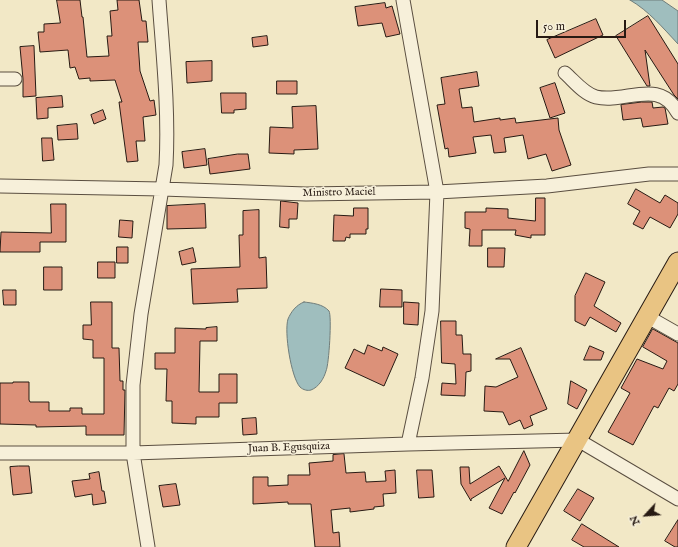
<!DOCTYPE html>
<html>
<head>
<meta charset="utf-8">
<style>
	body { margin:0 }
	#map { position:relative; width:678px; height:547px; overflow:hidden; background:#f2e8c6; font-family:"IM FELL English",serif }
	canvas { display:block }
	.north { position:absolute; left:626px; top:495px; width:40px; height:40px; -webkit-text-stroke:3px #f7f0da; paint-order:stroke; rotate:244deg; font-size:11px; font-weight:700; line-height:16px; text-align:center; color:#271a13 }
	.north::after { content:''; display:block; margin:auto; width:14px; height:18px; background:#271a13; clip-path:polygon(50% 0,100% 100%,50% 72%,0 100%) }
	.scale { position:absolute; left:536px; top:20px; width:90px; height:18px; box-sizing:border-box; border:2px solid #271a13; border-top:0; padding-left:5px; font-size:12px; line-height:14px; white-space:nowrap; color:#271a13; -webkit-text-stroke:3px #f7f0da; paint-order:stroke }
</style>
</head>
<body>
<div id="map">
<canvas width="678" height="547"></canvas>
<div class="north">N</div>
<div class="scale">50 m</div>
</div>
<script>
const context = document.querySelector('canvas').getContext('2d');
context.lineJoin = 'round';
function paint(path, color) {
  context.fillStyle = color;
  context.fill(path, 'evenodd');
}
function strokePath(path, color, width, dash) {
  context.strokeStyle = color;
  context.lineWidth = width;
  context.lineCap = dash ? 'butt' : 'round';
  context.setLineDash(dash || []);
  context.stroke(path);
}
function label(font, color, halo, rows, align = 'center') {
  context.font = font + ' "IM FELL English",serif';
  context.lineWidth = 3;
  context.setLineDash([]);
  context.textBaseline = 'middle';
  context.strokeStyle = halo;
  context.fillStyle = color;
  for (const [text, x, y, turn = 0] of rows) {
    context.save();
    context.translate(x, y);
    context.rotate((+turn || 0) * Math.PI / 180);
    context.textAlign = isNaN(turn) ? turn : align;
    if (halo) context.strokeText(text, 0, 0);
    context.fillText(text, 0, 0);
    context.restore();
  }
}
const water = new Path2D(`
	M630 0H662L678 11V44C663 28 649 11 630 0Z
	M304 302C312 303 323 304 329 311 332 316 329 365 326 371 324 378 319 387 311 390 308 391 303 390 300 387 291 377 284 332 288 319 291 312 296 305 304 302Z`);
const building = new Path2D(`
	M57 0H80L82 17H83L87 57 109 56 107 36H112L110 11 118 10 117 0H139L142 21H146L148 42H138L140 71 150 101 154 100 156 115 143 117 145 141H136L138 161 127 162 119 102H122L115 80 90 81V78L79 79 75 67 70 68 68 50 40 52 38 32H44V24L60 23Z
	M385 3 386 8 392 6 400 34 386 37 382 23 358 26 355 7Z
	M648 16 678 64V99L674 95 645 50 650 86H647L616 36Z
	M596 19 603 35 555 58 547 40Z
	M267 36 268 45 253 47 252 38Z
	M34 46 36 96 23 97V79L20 47Z
	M212 61V81L187 83 186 62Z
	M477 72 479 86 459 89 462 108 472 107 474 122 500 118V120L515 118 516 123 558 118 559 130 571 165 552 171 546 154 528 159 523 135 504 138 506 152 494 153 491 135 473 137 476 153 449 157 448 148 445 149 437 105 445 104 441 78Z
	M277 81H297V94H277Z
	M555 83 565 113 550 118 540 88Z
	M221 93H246V109L234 110V113H222Z
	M62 96 63 107 48 108V118L37 119 36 98Z
	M642 102H652L653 108 663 107 665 108 668 124 643 127 641 118 623 120 621 105Z
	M316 106 318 149 294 150V154L269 153 270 127 293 128 292 107Z
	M103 110 106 119 94 124 91 115Z
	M77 124 78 139 58 140 57 126Z
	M42 138H52L54 160 43 161Z
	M205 149 207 165 184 168 182 152Z
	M238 154H248L250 169 210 174 208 159Z
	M636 189 660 203 665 195 678 203V214L670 228 650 217 643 229 633 224 640 211 628 204Z
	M536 198H545V235H531V238L515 235 516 230H482V246H469L470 229 465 228V212H486V208L508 209V218L535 221Z
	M281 201 298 203 297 219H289V228L280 227Z
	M51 204H66V242H40V252H0L1 232 51 233Z
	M205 204 206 228 167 229V206Z
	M354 208H368V229H366V234H350V238L346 237 345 241H333L334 215 353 216Z
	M259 210V258L266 257 267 288 237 289 238 302 193 304 191 269 240 267 239 235H243V211Z
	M120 220 133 221 132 238 119 237Z
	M117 247H128V263H117Z
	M193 248 196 262 182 265 179 252Z
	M488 248H505L504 267H488Z
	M98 262H115V278H98Z
	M44 267H62V290H44Z
	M586 273 605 282 594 306 621 323 616 332 590 317 585 326 575 321V296Z
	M381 289 402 290V307H380Z
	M3 290H16V305H4Z
	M91 302H112V348H119L120 381H123V390H125L124 435H86V426L36 427V425L0 424V383H13V382H29V400L30 402H49V411H70V408H82V414H104V358H93V340L83 339V325H91Z
	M404 302 419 303 418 325 404 324Z
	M441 321H456V335H462L463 354H471V371L466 372 465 396 441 395 442 383 456 384 455 364 442 363Z
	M217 327V341H200L199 392H219V374H237V403H219V417H196V424L172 423V401H166L167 369H155V353H175V328L206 329V328Z
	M653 329 678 343V384L674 391 669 388 658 408 654 406 633 445 608 432 630 393 621 388 637 359 663 369 667 361 643 347Z
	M368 345 382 351 383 347 398 354 384 386 345 368 354 349 364 354Z
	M590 346 604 352 601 360H584Z
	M521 348 547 409 530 416 533 425 524 429 520 420 509 425 503 412 484 411 485 386 496 387 518 377 510 359H496Z
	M571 381 587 390 577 409 568 404Z
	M256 418 257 434 243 435 242 419Z
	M524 451 530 465 515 493 514 492 502 514 489 508 505 478 471 499V501L461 484 460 467H469L470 484 499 466 508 481Z
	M344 454 346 473 365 472 366 482 386 481 385 471 395 470 396 493 383 494 384 506 374 507V509L350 512V508L331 510 333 533 339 532 340 547H315L311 504H288V502L253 504V477H268V486L288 485V475H310L309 463 333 461V455Z
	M19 466H29L32 493 13 495 10 467Z
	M417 470H432L434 497 419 498Z
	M99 472 102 491H104L106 503 93 505 92 494 75 497 72 481 90 479 89 474Z
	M176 484 180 505 163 507 159 486Z
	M578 489 594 498 580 521 564 511Z
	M678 520V547H675L665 541Z
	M582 524 619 547H584L572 540Z`);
const minor = new Path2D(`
	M403 0 437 192 432 311 422 378 408 444
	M565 73C574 81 584 94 596 97 626 104 659 77 678 113
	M0 79H15
	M0 186 162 189 306 194 437 192 547 186 649 174H678
	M648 317 678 334
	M0 453H133L408 444 578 440 678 499
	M148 547 133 453V385L141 314 166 165C169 110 163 55 159 0`);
const highway = new Path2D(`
	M516 547 678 262`);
const streetNames = [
	["Ministro Maciel",339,193,-1],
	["Juan B. Egusquiza",289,448,-2]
];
paint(water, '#9fbebe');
strokePath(water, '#6f7c7a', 1);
paint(building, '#dc9179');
strokePath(building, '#271a13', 1);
strokePath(minor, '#5a4e40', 15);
strokePath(highway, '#271a13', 21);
strokePath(minor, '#f7f0da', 13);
strokePath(highway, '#e9c483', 19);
label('11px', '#271a13', '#f7f0da', streetNames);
</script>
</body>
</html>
